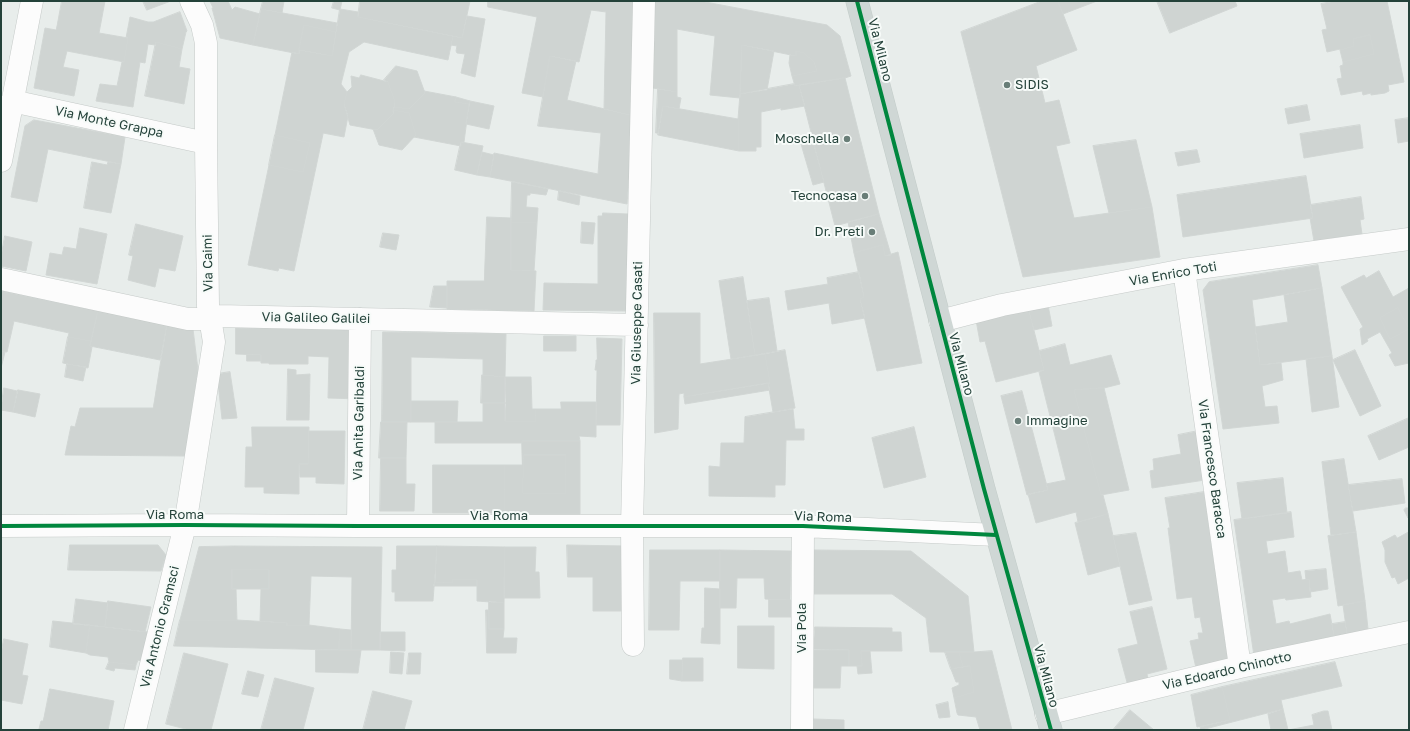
<!DOCTYPE html>
<html>
<head>
<meta charset="utf-8">
<style>
	body { margin:0 }
	#map { position:relative; width:1410px; height:731px; overflow:hidden; background:#e8edeb; font-family:"Golos Text",sans-serif }
	canvas { display:block }
	.frame { position:absolute; inset:0; border:2px solid #24423a; pointer-events:none }
</style>
</head>
<body>
<div id="map">
<canvas width="1410" height="731"></canvas>
<div class="frame"></div>
</div>
<script>
const context = document.querySelector('canvas').getContext('2d');
context.lineJoin = 'round';
function paint(path, color) {
  context.fillStyle = color;
  context.fill(path, 'evenodd');
}
function strokePath(path, color, width, dash) {
  context.strokeStyle = color;
  context.lineWidth = width;
  context.lineCap = dash ? 'butt' : 'round';
  context.setLineDash(dash || []);
  context.stroke(path);
}
function label(font, color, halo, rows, align = 'center') {
  context.font = font + ' "Golos Text",sans-serif';
  context.lineWidth = 4;
  context.setLineDash([]);
  context.textBaseline = 'middle';
  context.strokeStyle = halo;
  context.fillStyle = color;
  for (const [text, x, y, turn = 0] of rows) {
    context.save();
    context.translate(x, y);
    context.rotate((+turn || 0) * Math.PI / 180);
    context.textAlign = isNaN(turn) ? turn : align;
    if (halo) context.strokeText(text, 0, 0);
    context.fillText(text, 0, 0);
    context.restore();
  }
}
const building = new Path2D(`
	M62 1H105L99 33 128 38 124 62 67 51 63 67 79 70 74 96 34 88 45 28 56 30Z
	M143 1H171L147 10Z
	M210 1H228L232 10 235 7 260 14 253 45 220 38 212 8H213Z
	M263 1H284L282 13 261 9Z
	M334 1H342L340 10 332 8Z
	M360 1H470L462 38 358 17Z
	M488 1H636L634 116 604 109 606 12 591 10 579 62 550 56 543 97 522 93 537 17 488 7Z
	M655 1H700L827 25 840 36 851 76 845 78 795 86 792 76 817 71 814 62 804 53 796 51V56L742 45 740 98 710 95 715 36 677 29V92L653 88Z
	M1042 1H1058L1077 50 1036 66 1045 103 1059 100 1070 143 1056 146 1074 218 1152 207 1160 257 1023 277 961 32Z
	M1058 1H1097L1063 14Z
	M1157 1H1235L1237 6 1170 33Z
	M1336 1H1387L1404 82 1388 85 1389 91 1385 93 1371 95V93L1363 95 1362 91 1341 95 1337 79 1342 78 1340 66 1343 65V62L1374 54 1370 35 1353 39 1354 46 1340 50V49L1327 52 1322 30 1327 29 1321 4Z
	M261 9 337 23 336 32 304 25 299 50V54L253 45Z
	M340 9 358 12V17L453 36 448 60 364 42 349 52 341 84 347 92 344 104 348 116 344 137 323 133V134L294 271 279 268 278 271 248 265 269 165 303 172 310 143 275 135 292 52 299 54 300 50 332 56Z
	M180 12 187 31 186 32 182 49 156 42 155 45 148 44 145 63 140 62 133 107 96 101 100 84 117 86 122 62H124L128 38H126L130 17 148 22H153Z
	M467 16 485 19 475 77 461 73 465 54 457 53 456 51 457 46 451 45 453 36 462 38Z
	M304 25 336 32 332 56 299 50Z
	M1370 35 1374 54 1343 62 1340 50 1354 46 1353 39Z
	M156 42 182 49 179 67 190 69 184 104 145 96Z
	M742 45 774 51 767 90 740 94Z
	M796 51 804 53 814 62 817 71 792 76 789 63 790 55 796 56Z
	M550 56 576 61 567 100 634 116 627 204 490 177 494 153 598 174 601 133 538 126Z
	M396 66 417 71 425 93 409 109 394 107 395 102 388 82 384 80Z
	M361 75 388 82 395 102 393 114 377 130 350 125 344 104 347 92 352 87 351 76 359 78Z
	M845 78 879 214 835 226 799 85Z
	M794 84 795 86 799 85 805 106 781 110V108L761 112V147H756V151H739L738 119 740 94Z
	M658 89 677 92V97L681 98 679 109 663 106 658 133H656Z
	M424 91 456 97 455 102 469 104 464 142H461V146L414 137 416 135 409 113 393 110 394 107 409 109 425 93Z
	M456 97 470 101 469 104 455 102Z
	M470 101 494 106 489 129 466 124Z
	M1307 105 1310 120 1288 124 1285 109Z
	M663 106 738 119 739 151 658 135Z
	M393 110 409 113 416 135 402 150 379 145 373 129 377 130 393 114Z
	M1409 118V141L1398 143 1395 120Z
	M34 120 125 137 121 164 48 149 37 202 11 197 25 126Z
	M1360 125 1363 148 1304 158 1300 134Z
	M275 135 310 143 303 172 269 165Z
	M1136 140 1152 207 1109 213 1093 146Z
	M461 142 483 146 477 175 455 170Z
	M813 142 824 182 813 185 801 144Z
	M1197 150 1200 162 1178 166 1175 153Z
	M482 152 494 155 490 177 477 175Z
	M92 162 107 165 108 162 121 164 111 213 84 208Z
	M1306 176 1313 218 1183 237 1177 195Z
	M512 182 548 189 546 195 530 193V195H527L526 207 538 208 537 223 511 222Z
	M559 191 580 196 579 205 558 200Z
	M1361 197 1364 219 1360 220 1362 234 1314 241 1310 218H1313L1310 205Z
	M603 213 628 214 626 311 543 310 544 283 598 284V216H602Z
	M879 214 891 255 885 256 883 245 854 253 848 222Z
	M487 217 511 218V270L536 271 534 311 447 309V281H484Z
	M511 222 537 223 534 271 511 270Z
	M582 222 595 223 593 244 581 243Z
	M136 224 183 236 175 271 159 268 155 287 128 280 133 256 129 255Z
	M80 228 107 234 97 284 46 275 50 253 62 255 64 247 76 249Z
	M383 233 399 235 396 250 380 247Z
	M5 236 32 242 26 271 1 266V257Z
	M883 245 885 256 898 252 922 363 877 371 860 299 864 297 854 253Z
	M1318 265 1322 288 1252 300 1260 365 1281 363 1283 380 1262 386 1265 407 1277 406 1279 423 1223 429 1203 290 1209 282Z
	M1379 271 1393 297 1409 288V363L1395 366 1389 355 1392 353 1380 332 1367 339 1368 341 1362 345 1360 329 1363 327 1341 287 1364 275 1366 278ZM1398 308 1409 329 1390 339 1380 318Z
	M859 272 864 297 860 299 865 318 832 324 829 303 788 310 785 291 828 284 827 278Z
	M743 277 755 355 731 359 719 281Z
	M434 286H447V308L430 307Z
	M1322 288 1332 356 1260 365 1255 327 1288 322 1284 295Z
	M1 291 98 311 91 341 68 337 69 333 14 321 7 352 1 351Z
	M769 298 777 351 755 355 747 301Z
	M1048 305 1052 326 1034 330 1028 308Z
	M1028 307 1044 370 996 382 985 341 980 342 976 320Z
	M1398 308 1409 329 1390 339 1380 318Z
	M98 311 167 324 160 360 90 346Z
	M654 313H700V364L765 354 770 383 684 397V393L679 394 678 429 655 433Z
	M167 324 193 329 198 370 185 456 65 455 71 426 75 427 80 408H153Z
	M236 328 360 330 359 399 328 398 329 357 308 356V364H269V363H261V355L236 354Z
	M383 332 506 334 505 377 483 375V359L411 357V422H382Z
	M544 336H576V351H544Z
	M68 337 91 341 90 346 92 347 88 368 63 363Z
	M597 338 622 339 620 425H596L597 370H595L596 363V360H597Z
	M1065 344 1070 365 1111 355 1120 384 1104 388 1074 390 1101 495H1103L1108 514 1078 522 1076 512 1036 523 1028 494 1048 490 1046 484 1066 480 1039 372 1044 370 1039 351Z
	M785 350 795 408 773 412 768 383H770L765 354Z
	M1355 350 1381 406 1360 416 1333 360Z
	M1 351 5 352 1 368Z
	M247 354 261 355V361H247Z
	M1332 356 1339 407 1312 412 1306 359Z
	M67 364 86 367 83 381 65 377Z
	M288 369 296 370V375L310 374 309 420H287Z
	M230 372 237 418 222 419 217 374Z
	M482 375 505 377 506 403H481Z
	M505 377H531L532 409H536L535 422 505 421Z
	M768 383 770 390 685 404 684 397Z
	M4 388 17 391 13 412 1 410Z
	M1104 388 1129 490 1101 495 1074 390Z
	M18 390 40 394 35 417 13 412Z
	M1022 391 1048 490 1027 495 1001 396Z
	M411 401H458L457 422H411Z
	M561 402H596V437L579 436 580 441H522V443H435V422H483V403H506L505 421 535 422 536 409H561Z
	M793 409 795 429H804V440H786L785 485H775V497L709 496V466L720 467 721 443H744L745 417Z
	M1409 418V447L1379 460 1368 436Z
	M381 422H407L406 458H379Z
	M252 427H309L308 464H299V494L264 493V487H245L246 447H252Z
	M914 427 926 477 884 488 872 438Z
	M309 431H345L344 484 316 483V477H300L299 464H308Z
	M1198 431 1205 480 1152 488 1150 471 1154 470 1153 459 1181 454 1178 435Z
	M522 441H580V514H504L505 465H522ZM524 455H566L565 494 523 493Z
	M524 455H566L565 494 523 493Z
	M381 458H406V484H415L414 511H380Z
	M1344 459 1356 532 1331 535 1322 462Z
	M433 465H505L504 513H433Z
	M1283 478 1287 513 1242 519 1237 483Z
	M1402 479 1405 503 1353 511 1348 485Z
	M1204 492 1228 661 1196 668 1190 641 1199 639 1198 633H1203L1200 617 1195 618 1192 597 1177 599 1168 528H1170L1165 498Z
	M1406 508H1409L1408 518 1404 510Z
	M1291 512 1294 537 1266 541 1268 554 1285 551 1288 573 1300 571 1302 580 1309 579 1311 597 1286 600 1285 598 1272 600 1276 624 1289 621 1290 624 1330 614 1334 636 1254 656 1234 520Z
	M1108 514 1120 566 1088 575 1075 523Z
	M1356 532 1365 601 1338 606 1328 536Z
	M1409 532V578L1398 584 1395 577 1392 578 1385 562V550L1382 542 1395 535 1397 538Z
	M1136 533 1152 600 1129 605 1113 536Z
	M70 545H158L166 555 161 571 68 570Z
	M567 545 625 546 624 611H593V577H568Z
	M234 546 382 547 380 650H351L352 577 311 576 309 625 287 626V623L260 621 261 589H269V570L232 569V589H236L237 621 180 620 199 547Z
	M397 546H437L433 601H395V592H392V570H396Z
	M437 546 505 547 504 603 477 601V580L453 579 452 583 435 582Z
	M505 547H536L535 572H539L540 598H504Z
	M650 550H720V581H680L679 630H649Z
	M720 550 791 551 790 600 765 599 764 578H737L736 608H720Z
	M814 550 911 551 968 596 974 652H930L926 618 892 594H814Z
	M232 569 269 570V589H232Z
	M1326 569 1328 589 1310 592 1309 579 1306 580 1305 571Z
	M453 579 477 580V586H433L435 582 452 583Z
	M705 588 720 589V644L701 643 702 628H704Z
	M76 599 108 603 105 627 73 624Z
	M769 599 791 600V617H769Z
	M108 601 151 607 145 632 105 627Z
	M489 601 504 603V629H489Z
	M1365 601 1368 629 1347 634 1343 605Z
	M1152 607 1167 669 1147 674 1148 680 1128 686 1118 649 1138 644 1130 612Z
	M486 610H489V629H504L503 638H517L516 653H487Z
	M180 620 237 621V620L287 623V626L309 625 340 629 339 650 174 646Z
	M53 621 90 625 86 653 50 647Z
	M1345 622 1347 634 1334 636 1332 624Z
	M90 625 148 632 141 661 138 660 136 665 109 662 108 657 90 655 86 653Z
	M738 626H774V669L738 668Z
	M815 627 892 628V632H901L902 651H861L862 666H849V650L813 649Z
	M340 629 351 630V650H339Z
	M380 632H405V651L380 650Z
	M4 639 28 644 22 675 28 676 22 704 1 700V654Z
	M316 650H361L358 673 316 672Z
	M810 650H849V666H841L840 688H809Z
	M861 651H870L872 673 858 674 857 666H862Z
	M992 651 1000 683 1012 730H980L976 717 958 715 957 713 954 698 974 692 970 666 963 667 959 652H974Z
	M391 652 404 653 402 674 390 673Z
	M945 652H959L963 667 951 669Z
	M184 653 228 664 211 730H190L166 724Z
	M409 653H421L420 674H407Z
	M683 658H703V681H682Z
	M670 660H683L682 681 670 679Z
	M109 662 136 665 135 670 115 668 114 671 106 669Z
	M1335 662 1342 686 1281 700 1283 709 1201 730 1200 727 1230 720 1222 687Z
	M970 666 974 692 954 698 952 688 959 685V682H956L951 669Z
	M248 671 264 675 258 697 242 694Z
	M275 678 314 688 303 730H261Z
	M1222 687 1230 720 1197 727 1191 695Z
	M50 689 114 701 108 730H42L39 729 41 721H43Z
	M373 691 412 701 404 730H363Z
	M948 702 950 717 939 718 936 705Z
	M1283 709 1288 730H1271L1268 714Z
	M1130 710 1154 730H1113Z
	M1324 711H1328L1332 730H1288L1314 725 1312 715Z
	M813 719 844 720V730H814Z`);
const minor = new Path2D(`
	M12 101 206 143
	M1 161 32 1
	M1184 270 1240 667
	M1 279 188 319H211L218 316 637 325
	M940 321 1002 305 1184 270 1409 239
	M1 526 185 525 358 526H803L996 535
	M358 526 360 319
	M633 645 632 526 644 1
	M1046 714 1240 667 1409 632
	M135 730 185 525 214 342 208 306 206 143V43L202 25 191 1
	M802 730 803 526`);
const major = new Path2D(`
	M857 1 984 489 1051 730`);
const cycleway = new Path2D(`
	M857 1 984 489 1051 730
	M1 526 185 525 358 526H803L996 535`);
const markers = [
	[1007,85,4,"#697e78"],
	[847,139,4,"#697e78"],
	[865,196,4,"#697e78"],
	[872,232,4,"#697e78"],
	[1018,421,4,"#697e78"]
];
const streetNames = [
	["Via Milano",880,50,76],
	["Via Monte Grappa",109,122,12],
	["Via Caimi",208,263,-91],
	["Via Enrico Toti",1173,274,-10],
	["Via Galileo Galilei",316,318,1],
	["Via Giuseppe Casati",637,323,-89],
	["Via Milano",961,364,75],
	["Via Anita Garibaldi",359,423,-89],
	["Via Francesco Baracca",1212,469,82],
	["Via Roma",175,515],
	["Via Roma",499,516],
	["Via Roma",823,517,2],
	["Via Antonio Gramsci",160,627,-76],
	["Via Pola",802,628,-90],
	["Via Edoardo Chinotto",1227,671,-13],
	["Via Milano",1046,676,75]
];
const poiNames = [
	["SIDIS",1015,85,"left"],
	["Moschella",839,139],
	["Tecnocasa",857,196],
	["Dr. Preti",864,232],
	["Immagine",1026,421,"left"]
];
paint(building, '#cfd4d2');
strokePath(building, '#d1d6d4', 1);
strokePath(minor, '#c5cac8', 23);
strokePath(major, '#c3ccc9', 23);
strokePath(minor, '#fcfcfc', 22);
strokePath(major, '#cfd7d5', 22);
strokePath(cycleway, '#00873e', 4);
for (const [x, y, r, color] of markers) {
  const dot = new Path2D();
  dot.arc(x, y, r, 0, 2 * Math.PI);
  context.fillStyle = color;
  context.fill(dot);
  strokePath(dot, '#f7fbf9', 1.5);
}
label('13px', '#24423a', '#f7fbf9', streetNames);
label('13px', '#24423a', '#f7fbf9', poiNames, 'right');
</script>
</body>
</html>
